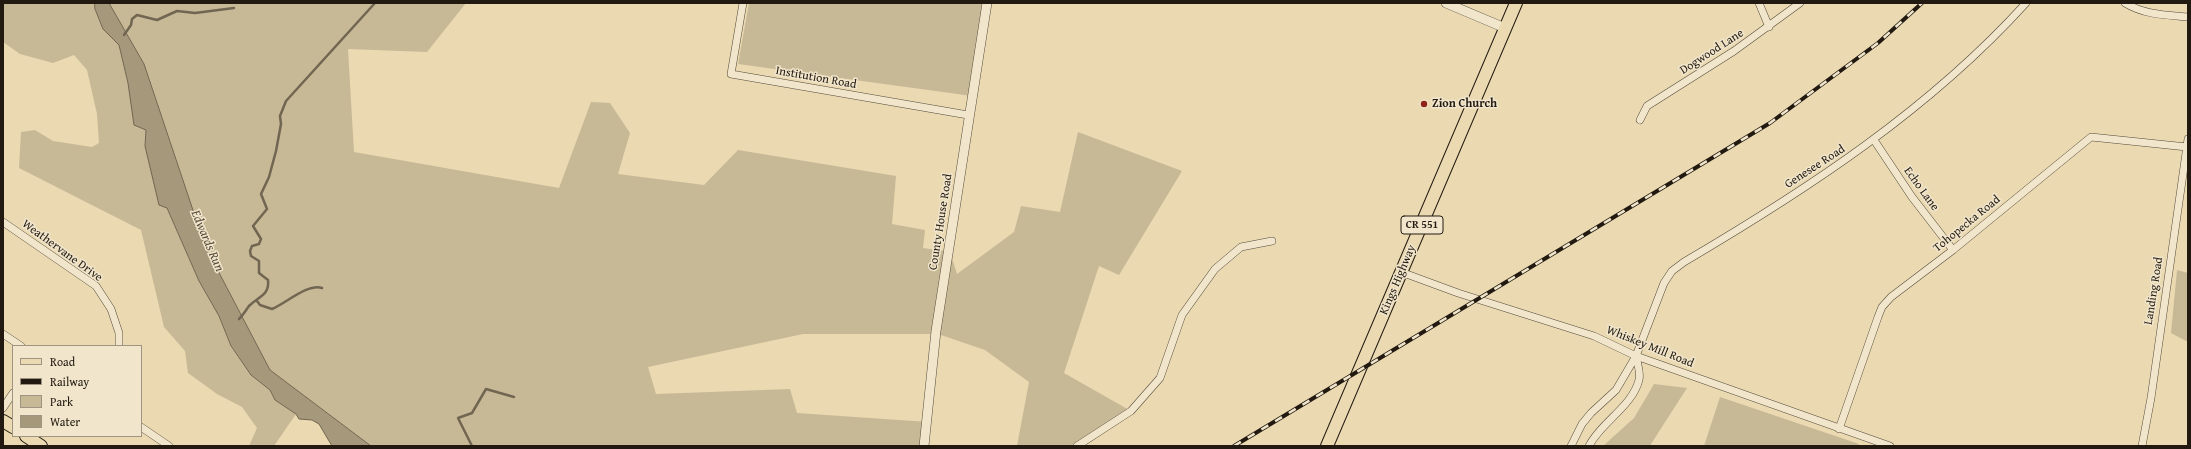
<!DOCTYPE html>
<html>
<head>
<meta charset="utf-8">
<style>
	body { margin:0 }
	#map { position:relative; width:2191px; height:449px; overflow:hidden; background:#ead9b1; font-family:"Gentium Book Plus",serif }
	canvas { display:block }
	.frame { position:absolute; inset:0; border:4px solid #221a11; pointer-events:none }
	.legend { position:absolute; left:12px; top:345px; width:130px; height:92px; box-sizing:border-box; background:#f1e6cc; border:1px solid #9e9481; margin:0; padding:5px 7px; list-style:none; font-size:12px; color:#221a11 }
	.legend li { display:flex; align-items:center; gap:8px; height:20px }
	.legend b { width:20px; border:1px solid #9e9481 }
</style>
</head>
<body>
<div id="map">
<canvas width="2191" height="449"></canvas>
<div class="frame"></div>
<ul class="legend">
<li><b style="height:5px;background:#ead9b1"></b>Road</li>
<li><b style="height:5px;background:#221a11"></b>Railway</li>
<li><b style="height:11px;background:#c8b996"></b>Park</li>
<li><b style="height:11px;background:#a6987b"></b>Water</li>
</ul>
</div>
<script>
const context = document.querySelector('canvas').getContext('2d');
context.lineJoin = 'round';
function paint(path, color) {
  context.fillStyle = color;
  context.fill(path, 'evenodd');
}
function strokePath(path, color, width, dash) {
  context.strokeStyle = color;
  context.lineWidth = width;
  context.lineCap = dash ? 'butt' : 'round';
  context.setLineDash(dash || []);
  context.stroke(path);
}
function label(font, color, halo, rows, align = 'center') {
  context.font = font + ' "Gentium Book Plus",serif';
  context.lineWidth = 3;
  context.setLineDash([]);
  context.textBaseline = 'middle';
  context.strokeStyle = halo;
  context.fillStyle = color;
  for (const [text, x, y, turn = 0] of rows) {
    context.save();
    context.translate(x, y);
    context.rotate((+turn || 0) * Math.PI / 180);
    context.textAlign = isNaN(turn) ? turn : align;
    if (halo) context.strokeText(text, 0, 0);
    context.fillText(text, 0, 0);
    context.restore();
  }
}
const green = new Path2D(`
	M3 3H95V9L103 29 119 45 128 83 146 130 145 146 167 208 199 281 219 316 231 347 251 375 270 390 275 400 296 414 274 446H249L257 428 242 407 217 394 188 373 185 351 164 327 141 230 19 168 21 132 35 130 53 141 92 147 99 143 97 114 87 70 74 55 53 63 20 54 3 42Z
	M109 3H466L427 52 348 49 354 152 559 188 591 102 610 103 630 133 618 174 704 185 738 150 896 176 892 224 925 230 923 248 950 252 957 274 1014 232 1021 206 1060 212 1078 132 1182 171 1119 275 1099 266 1064 373 1131 411 1077 446H1017L1029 382 985 350 938 334H803L648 367 656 394 790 389 797 413 928 422 925 446H371L270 370 205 246 144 64Z
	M749 3H988L972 96 738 64Z
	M2177 270 2188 273V342L2171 333Z
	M1654 384 1687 388 1651 444V446H1603L1634 418Z
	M1720 397 1859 444 1858 446H1704Z`);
const water = new Path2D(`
	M95 3H109L144 64 205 246 270 370 371 446H332L319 424 312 420 299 419 296 414 275 400 270 390 251 375 231 346 219 316 199 281 167 208 159 205 145 146 146 130 134 125 128 83 119 45 103 29 95 9Z`);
const stream = new Path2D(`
	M124 35 131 25 132 19 137 15 157 20 177 11 195 13 234 8
	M257 301 260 305 272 309C285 304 308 283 322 288
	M239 319C243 315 246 310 249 306 258 297 270 295 268 280L259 273V261L251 256 250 251 252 246 259 244 261 239 253 226 267 209 261 194 269 177 276 151 281 124 280 116 286 101 375 3
	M472 446 458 418 472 413 486 389 514 397`);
const minor = new Path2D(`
	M743 3 731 74 968 115
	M1759 3 1769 27
	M2125 3C2145 15 2166 15 2188 17
	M1640 120 1647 106 1734 51 1800 3
	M1874 140 1912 197 1953 250
	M3 222 96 286 111 309 119 333V346
	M1401 272 1458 293 1594 336 1636 356 1890 446
	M3 334 21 346
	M3 408 13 393
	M141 427 169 446
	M1839 429 1878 317 1882 307 1891 297 1953 250 2091 137 2187 147
	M1077 446 1131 411 1160 378 1182 315 1215 269 1241 247 1272 241
	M1571 446 1582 424 1591 413 1616 390 1636 356 1664 283 1672 271 1684 262C1808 189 1929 110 2026 3
	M1589 446C1601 422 1632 407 1639 380 1641 372 1637 363 1636 356
	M2142 446 2151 398 2188 139`);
const tertiary = new Path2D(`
	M1446 3 1505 28
	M924 446 936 331 987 3`);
const primary = new Path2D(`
	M3 421 13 427
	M26 436 41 446
	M1327 446 1516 3`);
const rail = new Path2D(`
	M1234 446 1770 123 1878 43 1922 3`);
const markers = [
	[1424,104,4,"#8f2418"]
];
const shields = [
	[1422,225,42]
];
const shieldNames = [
	["CR 551",1422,225]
];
const streetNames = [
	["Dogwood Lane",1712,52,-33],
	["Institution Road",816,78,10],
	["Genesee Road",1815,167,-33],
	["Echo Lane",1921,189,54],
	["County House Road",941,222,-81],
	["Tohopecka Road",1967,224,-39],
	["Weathervane Drive",62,251,36],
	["Kings Highway",1398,280,-67],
	["Landing Road",2154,291,-81],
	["Whiskey Mill Road",1650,347,22]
];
const poiNames = [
	["Zion Church",1432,104]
];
const waterNames = [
	["Edwards Run",207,241,67]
];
paint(green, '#c8b996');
paint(water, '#a6987b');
strokePath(water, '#716651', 1);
strokePath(stream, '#716651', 2.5);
strokePath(minor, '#544a39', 8);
strokePath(tertiary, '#544a39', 10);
strokePath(primary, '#221a11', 14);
strokePath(minor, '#f1e6cc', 7);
strokePath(tertiary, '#f1e6cc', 9);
strokePath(primary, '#ead9b1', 12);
strokePath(rail, '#221a11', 4);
strokePath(rail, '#f1e6cc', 2.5, [8]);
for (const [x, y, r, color] of markers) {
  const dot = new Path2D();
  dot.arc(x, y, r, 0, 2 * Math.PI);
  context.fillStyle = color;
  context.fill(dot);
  strokePath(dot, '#f1e6cc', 1.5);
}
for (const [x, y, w] of shields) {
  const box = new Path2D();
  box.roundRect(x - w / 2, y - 9, w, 18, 3);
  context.fillStyle = '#f1e6cc';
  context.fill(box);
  strokePath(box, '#221a11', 1);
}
label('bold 11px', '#221a11', null, shieldNames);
label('12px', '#221a11', '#f1e6cc', streetNames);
label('bold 12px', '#221a11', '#f1e6cc', poiNames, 'left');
label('italic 13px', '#574c3b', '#f1e6cc', waterNames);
</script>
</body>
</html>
